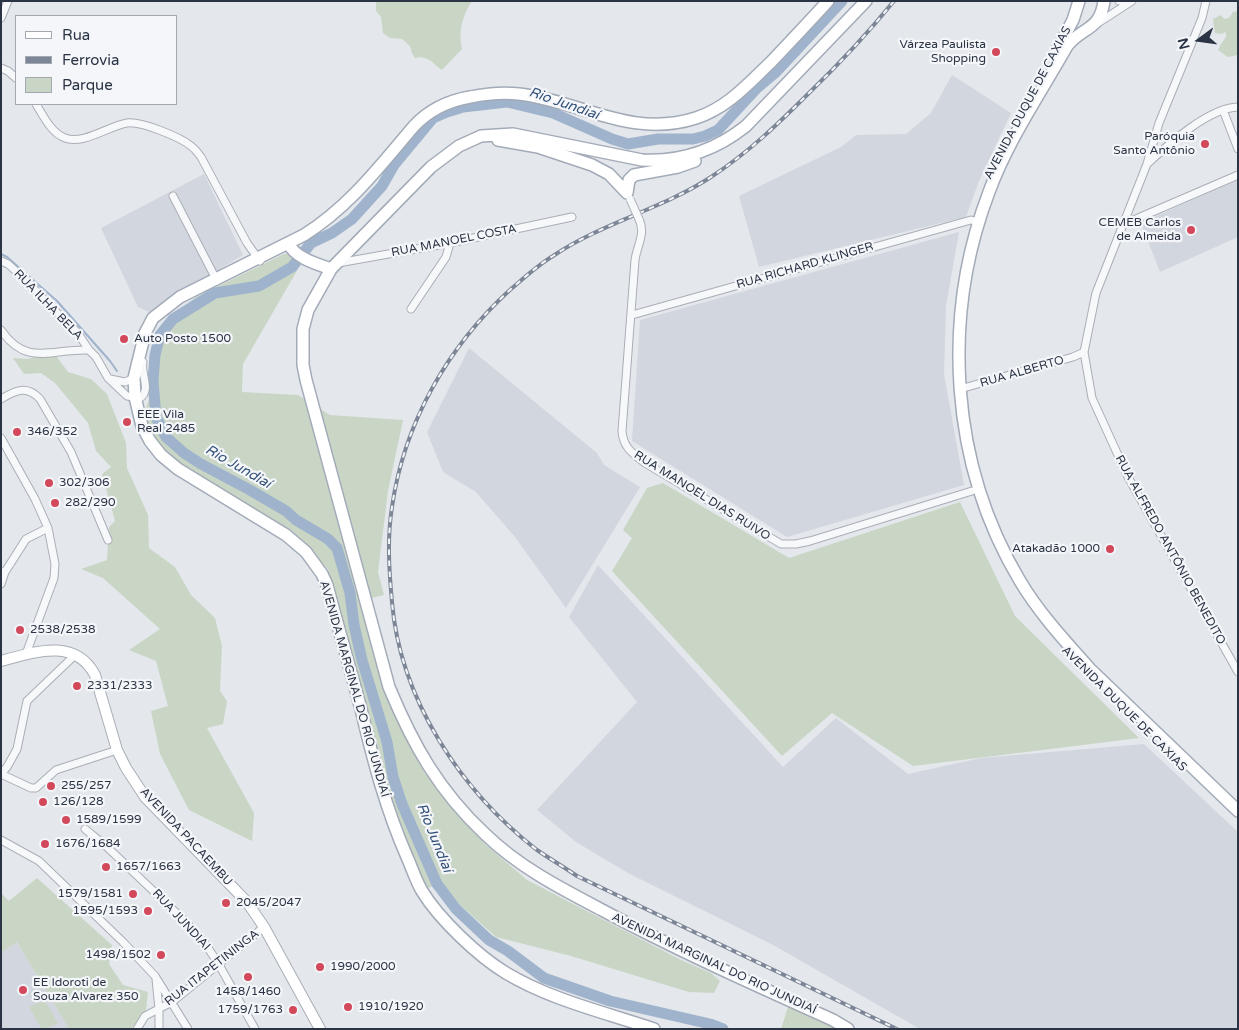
<!DOCTYPE html>
<html>
<head>
<meta charset="utf-8">
<style>
	body { margin:0 }
	#map { position:relative; width:1239px; height:1030px; overflow:hidden; background:#e4e7ec; font-family:"Varela Round",sans-serif }
	canvas { display:block }
	.frame { position:absolute; inset:0; border:2px solid #2b3445; pointer-events:none }
	.legend { position:absolute; left:15px; top:15px; width:162px; height:90px; box-sizing:border-box; background:#f4f6f9; border:1px solid #a4a8b1; margin:0; padding:6px 9px; list-style:none; font-size:15px; color:#2b3445 }
	.legend li { display:flex; align-items:center; gap:10px; height:25px }
	.legend b { width:25px; border:1px solid #a4a8b1 }
	.north { position:absolute; left:1174px; top:15px; width:50px; height:50px; -webkit-text-stroke:4px #f4f6f9; paint-order:stroke; rotate:256deg; font-size:14px; font-weight:700; line-height:20px; text-align:center; color:#2b3445 }
	.north::after { content:''; display:block; margin:auto; width:18px; height:22px; background:#2b3445; clip-path:polygon(50% 0,100% 100%,50% 72%,0 100%) }
</style>
</head>
<body>
<div id="map">
<canvas width="1239" height="1030"></canvas>
<div class="frame"></div>
<ul class="legend">
<li><b style="height:6px;background:#fff"></b>Rua</li>
<li><b style="height:6px;background:#7d8696"></b>Ferrovia</li>
<li><b style="height:14px;background:#c9d6c5"></b>Parque</li>
</ul>
<div class="north">N</div>
</div>
<script>
const context = document.querySelector('canvas').getContext('2d');
context.lineJoin = 'round';
function paint(path, color) {
  context.fillStyle = color;
  context.fill(path, 'evenodd');
}
function strokePath(path, color, width, dash) {
  context.strokeStyle = color;
  context.lineWidth = width;
  context.lineCap = dash ? 'butt' : 'round';
  context.setLineDash(dash || []);
  context.stroke(path);
}
function label(font, color, halo, rows, align = 'center') {
  context.font = font + ' "Varela Round",sans-serif';
  context.lineWidth = 4.5;
  context.setLineDash([]);
  context.textBaseline = 'middle';
  context.strokeStyle = halo;
  context.fillStyle = color;
  for (const [text, x, y, turn = 0] of rows) {
    context.save();
    context.translate(x, y);
    context.rotate((+turn || 0) * Math.PI / 180);
    context.textAlign = isNaN(turn) ? turn : align;
    if (halo) context.strokeText(text, 0, 0);
    context.fillText(text, 0, 0);
    context.restore();
  }
}
const built = new Path2D(`
	M952 75 1011 113 979 181 966 217 759 267 739 196 841 147 856 135 906 134 931 113Z
	M204 174 243 255 149 312 138 307 101 228Z
	M1238 179V237L1160 272 1141 223Z
	M959 232 946 306 944 374 964 485 787 537 632 441 640 320Z
	M469 348 597 453 604 465 640 487 566 608 515 537 476 492 443 472 427 432Z
	M598 565 783 767 836 718 908 774 981 758 1144 744 1238 832V1029H920L775 946 628 873 576 842 537 810 637 702 569 617Z
	M17 942 69 1029H2L1 1027V953Z`);
const green = new Path2D(`
	M378 1H472C462 16 458 32 462 49L442 70C432 63 428 55 415 58L412 53 410 46 402 39 390 38 383 33 381 17 376 11V3Z
	M1238 11V55L1228 57 1218 50 1221 44 1226 37V32L1221 34 1215 33 1213 19 1221 15 1224 19 1229 18 1233 12Z
	M284 254H290L302 262 243 364 242 392 298 395 330 415 403 420 388 491 378 572 384 595 360 601 388 702 424 772 485 844 527 880 681 960 711 973 720 981 714 993 689 992 571 956 496 937 460 905 442 884 427 888 408 846 380 769 363 697 328 569 289 531 185 466 153 441 144 412 149 400 152 341 163 323 196 297Z
	M54 353 68 372 91 379 107 394 126 443 127 468 148 515 149 548 175 567 191 595 215 618 222 646 220 691 227 701 223 724 207 728 254 813 252 841 189 810 160 754 151 711 168 706 156 661 129 650 160 629 103 578 81 569 107 560 109 527 115 521 102 474 111 467 96 451 88 423 55 383 41 373 24 374 13 358 27 359Z
	M663 483 789 558 960 502 1015 616 1139 738 913 766 832 713 782 756 612 571 632 538 623 530 647 488Z
	M37 878 112 945 109 964 123 985 148 992 146 1010 131 1029H69L17 942 1 953V893L9 901Z
	M44 1000 58 1023 46 1029H42L29 1007Z
	M788 1007 839 1029H781Z`);
const stream = new Path2D(`
	M1 254 7 257 57 301 110 361 117 371
	M150 411 156 417`);
const river = new Path2D(`
	M723 1029 710 1024 610 1001 544 978 508 951 489 940 456 909 437 884 402 804 393 777 387 742 362 660 354 625 350 593 337 548 328 539 296 520 286 511 250 490 201 464 184 453 166 437 156 417 153 381 155 355 160 335 173 319 215 293 259 286 292 267 311 243 332 233 352 219 382 186 394 165 433 118 447 112 463 107 507 102 553 113 612 139 628 144 658 139H693L705 136 718 130 757 88 776 72 842 1`);
const street = new Path2D(`
	M1119 1H1123
	M1206 1 1202 18 1159 123 1147 164 1096 293 1084 352 1092 398 1128 477 1238 672
	M1 18 8 1
	M1098 23 1132 1
	M1 68 8 71 16 78
	M36 104C43 115 51 133 65 138 83 145 109 126 127 123 141 121 180 137 191 146 195 149 198 153 201 157L247 243 260 261
	M1223 110 1238 149
	M1147 164C1168 145 1208 108 1238 107
	M173 196 217 281
	M639 219C646 234 637 245 635 260L622 431C623 447 632 453 645 463L781 544H796L810 541 972 491
	M1122 225 1238 175
	M1 261 8 264 29 283 49 305 77 332 89 350 96 357 108 378 127 396 140 398C152 390 140 373 143 362
	M338 263 450 243 572 217
	M411 309 446 257 450 243
	M632 315 971 220 978 222
	M1 330C27 368 53 348 89 350
	M110 379 125 382 134 378
	M960 389 1073 357 1084 352
	M1 399C16 390 27 385 40 399L71 452 108 540
	M1 438 35 499 48 528 55 564 54 578 26 654
	M1 571 5 572 26 539 48 528
	M1 584 5 572
	M1 774 7 767 17 749 27 701 75 655
	M1 774 31 788H36L56 770 117 750
	M85 829 107 847 186 922 206 945 218 963 255 1029
	M1 840 39 861 123 942 155 976 188 1029
	M156 979 159 1009V1029
	M137 1029 145 1016 172 1002 264 927`);
const secondary = new Path2D(`
	M1 661C34 652 75 637 95 675L117 750 126 768 145 797 247 902 264 927 320 1029`);
const primary = new Path2D(`
	M1104 1C1100 31 1083 26 1067 46 1041 92 1007 142 989 192 941 318 950 464 1020 581 1039 613 1065 641 1090 669L1238 811
	M1056 52 1073 20 1079 1
	M498 140 538 147 592 165 609 174 627 193
	M627 193 629 180 634 175 678 167 695 161
	M288 243C295 258 317 264 331 269
	M654 1029C604 1012 551 1000 506 973 478 956 439 919 422 891 416 881 412 868 407 857 386 809 373 760 361 709 350 668 338 627 327 585L322 574 306 552 286 535 178 469 161 455 150 441 142 426 135 397 134 378 145 333 153 318 180 297 304 235C349 207 380 166 414 126 429 110 447 101 470 97 485 94 503 92 519 94 581 101 630 139 696 118 727 108 748 84 771 62 790 42 809 22 828 1
	M848 1029 833 1020C755 985 677 950 602 910 560 888 519 867 485 834 439 791 413 745 389 687L306 380 303 365V329L308 310 331 269 431 167 459 146 481 136 513 134 642 160C681 162 716 150 746 126L866 1`);
const rail = new Path2D(`
	M894 1C868 33 840 63 810 92 779 123 748 153 711 177 662 209 602 223 553 256 538 265 525 277 511 289 448 346 404 423 392 507 387 539 389 570 392 602 400 699 461 791 537 850 550 859 564 867 577 876L897 1029`);
const streetBridge = new Path2D(`
	M630 199 639 219`);
const markers = [
	[996,52,5,"#d1495b"],
	[1205,144,5,"#d1495b"],
	[1191,230,5,"#d1495b"],
	[124,339,5,"#d1495b"],
	[127,422,5,"#d1495b"],
	[17,432,5,"#d1495b"],
	[49,483,5,"#d1495b"],
	[55,503,5,"#d1495b"],
	[1110,549,5,"#d1495b"],
	[20,630,5,"#d1495b"],
	[77,686,5,"#d1495b"],
	[51,786,5,"#d1495b"],
	[43,802,5,"#d1495b"],
	[66,820,5,"#d1495b"],
	[45,844,5,"#d1495b"],
	[106,867,5,"#d1495b"],
	[133,894,5,"#d1495b"],
	[226,903,5,"#d1495b"],
	[148,911,5,"#d1495b"],
	[161,955,5,"#d1495b"],
	[320,967,5,"#d1495b"],
	[248,977,5,"#d1495b"],
	[23,990,5,"#d1495b"],
	[348,1007,5,"#d1495b"],
	[293,1010,5,"#d1495b"]
];
const poiNames = [
	["Várzea Paulista",986,45,"right"],
	["Shopping",986,59,"right"],
	["Paróquia",1195,137,"right"],
	["Santo Antônio",1195,151,"right"],
	["CEMEB Carlos",1181,223,"right"],
	["de Almeida",1181,237,"right"],
	["Auto Posto 1500",134,339],
	["EEE Vila",137,415],
	["Real 2485",137,429],
	["346/352",27,432],
	["302/306",59,483],
	["282/290",65,503],
	["Atakadão 1000",1100,549,"right"],
	["2538/2538",30,630],
	["2331/2333",87,686],
	["255/257",61,786],
	["126/128",53,802],
	["1589/1599",76,820],
	["1676/1684",55,844],
	["1657/1663",116,867],
	["1579/1581",123,894,"right"],
	["2045/2047",236,903],
	["1595/1593",138,911,"right"],
	["1498/1502",151,955,"right"],
	["1990/2000",330,967],
	["EE Idoroti de",33,983],
	["Souza Alvarez 350",33,997],
	["1458/1460",248,992,"center"],
	["1910/1920",358,1007],
	["1759/1763",283,1010,"right"]
];
const streetNames = [
	["AVENIDA DUQUE DE CAXIAS",1028,103,-62],
	["RUA MANOEL COSTA",454,241,-11],
	["RUA RICHARD KLINGER",805,266,-16],
	["RUA ILHA BELA",48,305,46],
	["RUA ALBERTO",1022,372,-16],
	["RUA MANOEL DIAS RUIVO",702,496,32],
	["RUA ALFREDO ANTÔNIO BENEDITO",1170,550,61],
	["AVENIDA MARGINAL DO RIO JUNDIAÍ",354,689,74],
	["AVENIDA DUQUE DE CAXIAS",1124,709,45],
	["AVENIDA PACAEMBU",186,837,47],
	["RUA JUNDIAI",181,920,47],
	["AVENIDA MARGINAL DO RIO JUNDIAÍ",714,964,25],
	["RUA ITAPETININGA",212,968,-38]
];
const waterNames = [
	["Rio Jundiaí",564,104,19],
	["Rio Jundiaí",238,467,30],
	["Rio Jundiaí",434,838,68]
];
paint(built, '#d2d6de');
paint(green, '#c9d6c5');
strokePath(stream, '#9fb4cc', 2);
strokePath(river, '#9fb4cc', 11);
strokePath(street, '#a9aeb7', 9);
strokePath(secondary, '#a9aeb7', 12);
strokePath(primary, '#a3abb8', 14);
strokePath(street, '#f7f8fa', 7);
strokePath(secondary, '#fff', 10);
strokePath(primary, '#fff', 11);
strokePath(rail, '#7d8696', 4);
strokePath(rail, '#f4f6f9', 2, [5.5]);
strokePath(streetBridge, '#a9aeb7', 9, []);
strokePath(streetBridge, '#f7f8fa', 7);
for (const [x, y, r, color] of markers) {
  const dot = new Path2D();
  dot.arc(x, y, r, 0, 2 * Math.PI);
  context.fillStyle = color;
  context.fill(dot);
  strokePath(dot, '#f4f6f9', 2);
}
label('12px', '#2b3445', '#f4f6f9', poiNames, 'left');
label('12px', '#2b3445', '#f4f6f9', streetNames);
label('italic 14px', '#34527a', '#f4f6f9', waterNames);
</script>
</body>
</html>
